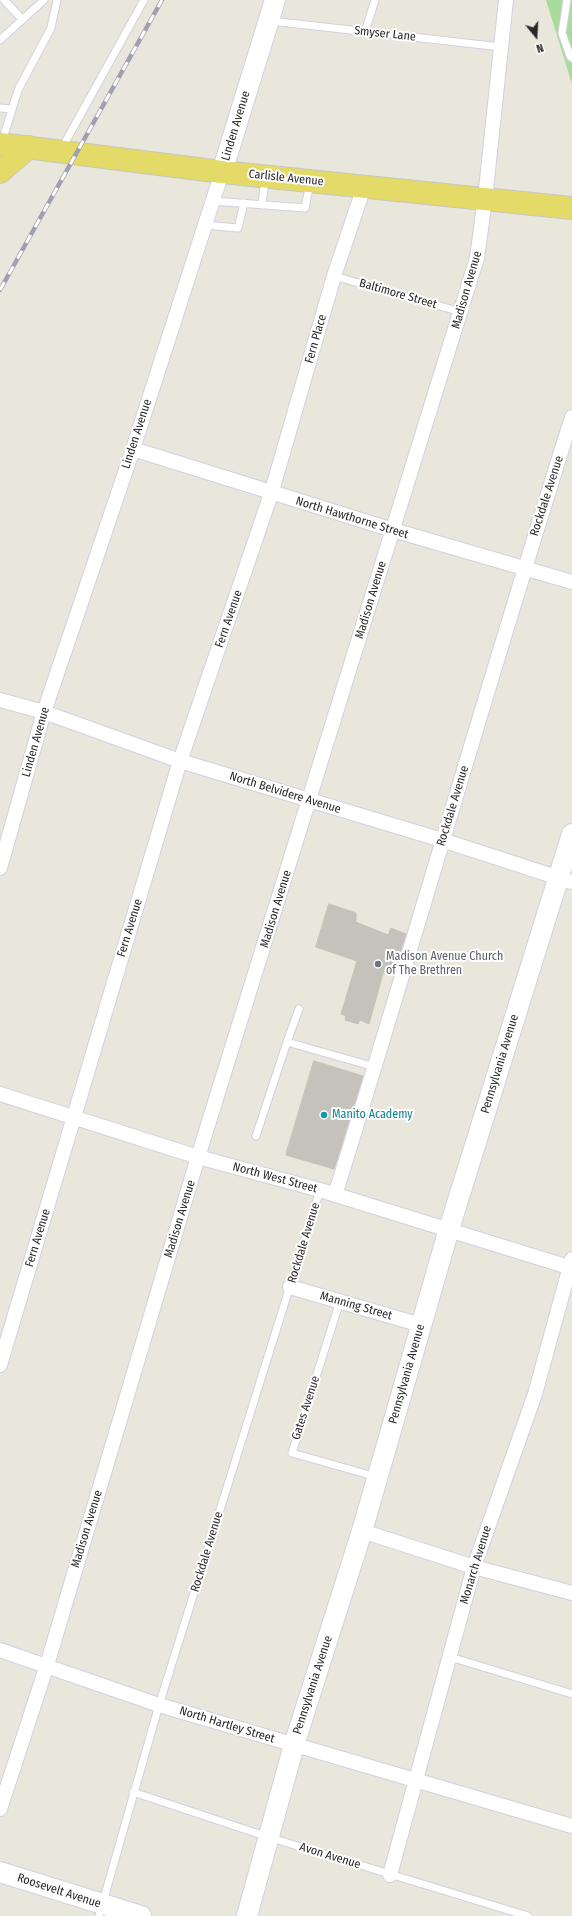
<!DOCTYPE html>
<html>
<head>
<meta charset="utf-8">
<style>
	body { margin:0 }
	#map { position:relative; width:572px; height:1916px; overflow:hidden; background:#e9e6db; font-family:"Fira Sans Condensed",sans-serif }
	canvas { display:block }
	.north { position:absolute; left:516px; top:16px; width:40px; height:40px; -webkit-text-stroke:3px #fff; paint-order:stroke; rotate:162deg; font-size:11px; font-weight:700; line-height:16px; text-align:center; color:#282828 }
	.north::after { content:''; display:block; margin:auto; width:14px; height:18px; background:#282828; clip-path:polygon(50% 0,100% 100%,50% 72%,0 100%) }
</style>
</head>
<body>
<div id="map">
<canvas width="572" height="1916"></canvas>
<div class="north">N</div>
</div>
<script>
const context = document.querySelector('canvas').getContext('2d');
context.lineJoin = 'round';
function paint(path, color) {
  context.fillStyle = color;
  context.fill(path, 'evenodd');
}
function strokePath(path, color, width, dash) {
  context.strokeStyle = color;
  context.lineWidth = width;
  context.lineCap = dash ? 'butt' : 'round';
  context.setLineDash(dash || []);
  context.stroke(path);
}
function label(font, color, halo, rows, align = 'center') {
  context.font = font + ' "Fira Sans Condensed",sans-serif';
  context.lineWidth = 4;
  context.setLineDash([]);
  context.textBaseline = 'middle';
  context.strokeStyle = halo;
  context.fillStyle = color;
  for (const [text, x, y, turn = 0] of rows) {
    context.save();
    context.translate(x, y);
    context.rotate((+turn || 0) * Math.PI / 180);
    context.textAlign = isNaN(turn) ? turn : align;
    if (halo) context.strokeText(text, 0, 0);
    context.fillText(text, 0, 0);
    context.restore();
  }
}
const green = new Path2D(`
	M546 0H572V84Z`);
const building = new Path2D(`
	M329 904 356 913V922L388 935 391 928 406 934 394 972 384 970 369 1024 360 1020 358 1024 345 1020 346 1016 341 1014 357 961 316 947Z
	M314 1061 363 1076 334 1169 286 1155Z`);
const lane = new Path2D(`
	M4 0 22 19
	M567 0 562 33 570 56 572 58
	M271 21 501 47
	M365 32 375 0
	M0 40 44 0
	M0 108 11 109
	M2 142 18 90 51 28 57 0
	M62 148 144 0
	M213 201 305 208 310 183
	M262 205 265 179
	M205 225 238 228 244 203
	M334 276 461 312
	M287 1042 299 1009
	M256 1136 287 1042 375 1067
	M340 1301 292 1453 377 1477
	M450 1657 572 1694
	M133 1792 268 1837 528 1916
	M99 1916 159 1705 320 1190`);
const street = new Path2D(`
	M133 449 393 530 572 582
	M0 700 44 712 180 761 442 840 572 882
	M0 868 44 712 133 449 222 172
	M0 1094 198 1157 320 1190 572 1268
	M335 1195C416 936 490 676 572 417
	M290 1287 421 1325
	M0 1365 180 761 271 494 334 276 364 187
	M362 1531 474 1567 572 1593
	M0 1650 159 1705 572 1826
	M0 1809 47 1665 198 1157 477 258 485 199 506 0
	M390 1875 474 1567 535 1394 572 1259`);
const secondary = new Path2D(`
	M222 172 275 0
	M0 1872 141 1916
	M247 1916 294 1745 362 1531 449 1229 572 834`);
const primary = new Path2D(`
	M0 144 222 172 572 208
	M0 172 29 147`);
const rail = new Path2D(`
	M0 290 162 0`);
const markers = [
	[378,964,4,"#6b7280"],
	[324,1115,4,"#0f9aa8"]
];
const streetNames = [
	["Smyser Lane",385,34,6],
	["Linden Avenue",236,126,-73],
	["Carlisle Avenue",286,178,6],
	["Madison Avenue",467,290,-74],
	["Baltimore Street",398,294,16],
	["Fern Place",316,339,-74],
	["Linden Avenue",137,434,-72],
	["Rockdale Avenue",547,496,-72],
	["North Hawthorne Street",352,518,17],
	["Madison Avenue",371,600,-73],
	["Fern Avenue",229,619,-71],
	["Linden Avenue",36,742,-74],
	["North Belvidere Avenue",285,793,17],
	["Rockdale Avenue",453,806,-73],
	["Madison Avenue",276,909,-73],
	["Fern Avenue",130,928,-73],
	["Pennsylvania Avenue",500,1064,-73],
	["North West Street",275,1178,15],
	["Madison Avenue",180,1219,-73],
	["Fern Avenue",38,1238,-73],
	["Rockdale Avenue",304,1243,-73],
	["Manning Street",356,1306,16],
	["Pennsylvania Avenue",407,1374,-74],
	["Gates Avenue",306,1408,-72],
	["Madison Avenue",87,1529,-73],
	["Rockdale Avenue",207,1552,-73],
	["Monarch Avenue",476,1565,-73],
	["Pennsylvania Avenue",313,1685,-72],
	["North Hartley Street",227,1725,17],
	["Avon Avenue",330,1856,17],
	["Roosevelt Avenue",59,1891,18]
];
const worshipNames = [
	["Madison Avenue Church",386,957],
	["of The Brethren",386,971]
];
const cultureNames = [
	["Manito Academy",332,1115]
];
paint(green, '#a8db9c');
paint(building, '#c5c2bb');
strokePath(building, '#c4c1b5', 1);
strokePath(lane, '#d1d1e0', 9);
strokePath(street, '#d1d1e0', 16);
strokePath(secondary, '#d1d1e0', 22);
strokePath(primary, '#c7c7c7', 24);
strokePath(lane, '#fff', 7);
strokePath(street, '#fff', 14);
strokePath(secondary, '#fff', 20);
strokePath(primary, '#e3da67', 22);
strokePath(rail, '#9f9fb1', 4.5);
strokePath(rail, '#fff', 3, [9]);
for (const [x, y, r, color] of markers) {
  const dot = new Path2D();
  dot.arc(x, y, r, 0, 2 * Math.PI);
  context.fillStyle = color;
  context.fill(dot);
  strokePath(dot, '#fff', 1.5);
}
label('12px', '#282828', '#fff', streetNames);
label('12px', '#5b616d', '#fff', worshipNames, 'left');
label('12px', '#0d838f', '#fff', cultureNames, 'left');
</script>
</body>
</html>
